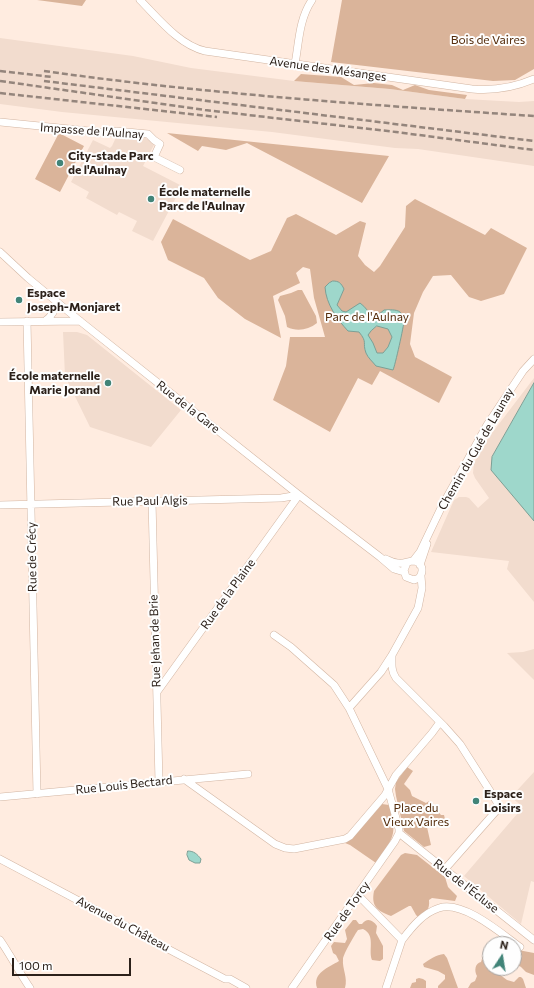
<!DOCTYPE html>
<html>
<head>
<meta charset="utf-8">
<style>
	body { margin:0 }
	#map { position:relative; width:534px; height:988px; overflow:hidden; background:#ffece0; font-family:Commissioner,sans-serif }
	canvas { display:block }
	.north { position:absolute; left:482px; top:936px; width:40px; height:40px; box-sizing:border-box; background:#fefefe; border:1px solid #aaa6a3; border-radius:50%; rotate:12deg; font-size:11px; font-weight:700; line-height:16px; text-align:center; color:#2c211a }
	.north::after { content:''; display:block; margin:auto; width:14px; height:18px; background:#418478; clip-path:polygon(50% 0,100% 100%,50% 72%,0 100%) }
	.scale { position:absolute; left:12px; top:958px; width:119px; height:18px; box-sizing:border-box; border:2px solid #2c211a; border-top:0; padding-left:5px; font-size:12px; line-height:14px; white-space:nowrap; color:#2c211a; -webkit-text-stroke:3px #fefefe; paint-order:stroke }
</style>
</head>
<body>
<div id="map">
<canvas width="534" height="988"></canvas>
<div class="north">N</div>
<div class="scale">100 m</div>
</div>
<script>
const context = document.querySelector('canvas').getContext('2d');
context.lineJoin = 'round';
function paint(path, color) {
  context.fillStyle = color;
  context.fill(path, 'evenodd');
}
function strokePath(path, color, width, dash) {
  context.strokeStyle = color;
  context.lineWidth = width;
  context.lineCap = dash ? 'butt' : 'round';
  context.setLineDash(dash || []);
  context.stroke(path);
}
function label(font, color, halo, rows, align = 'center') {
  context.font = font + ' Commissioner,sans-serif';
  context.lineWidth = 4;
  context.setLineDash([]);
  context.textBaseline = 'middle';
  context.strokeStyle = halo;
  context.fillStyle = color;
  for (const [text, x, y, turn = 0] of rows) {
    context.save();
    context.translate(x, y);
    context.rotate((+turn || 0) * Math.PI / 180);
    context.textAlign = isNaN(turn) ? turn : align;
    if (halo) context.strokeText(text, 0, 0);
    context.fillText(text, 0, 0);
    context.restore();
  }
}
const built = new Path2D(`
	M0 38 133 56 191 68 294 81 390 89 465 99 519 102 534 101V166L418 149 395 148 272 132 62 112 0 104Z
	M118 133 138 134 155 143 143 166 182 186 153 241 132 231 137 221 119 212 117 215 86 198 89 192 71 182 93 140 110 148 112 146Z
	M63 332H77L87 335 181 410 151 447 90 427 65 376Z
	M534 378V602L507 569 509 561 431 552 454 500 459 497H466L469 498 478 508 489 498 475 478 473 473 474 463 489 437Z
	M534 649V680L507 653 523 652Z
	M534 772V882L531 881 521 924 464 876 523 807 511 797Z`);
const green = new Path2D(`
	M37 0H86L82 6Z
	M342 0H534V69L515 80 493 81 331 62Z
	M301 74 341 77 354 85 374 83 392 85 403 90 415 85 429 90 467 95 465 99 390 89 294 81Z
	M59 133 84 146 60 192 35 179Z
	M167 133 389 156 362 203 247 143 226 150 202 146 198 151Z
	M415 199 485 235 491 228 527 248 504 294 481 301 469 297 451 275 433 276 423 292 414 313 410 344 415 357 452 377 439 403 380 371 372 385 358 378 330 432 273 400 286 366 290 337H325L314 298 310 269 303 267 296 273 300 283 273 296 281 338 245 319 218 298 204 278 168 260 161 242 173 219 250 260 271 251 287 218 296 214 336 235 360 221 366 223 358 256 365 265 374 272 380 266 405 227 406 206Z
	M298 290H302L316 316 317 323C308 330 297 332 287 327L285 316 278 300 280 296 291 293Z
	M407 767 413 771 404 784 410 790 412 796 426 803 429 801 441 815H444L446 823 427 827 431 845 424 847 404 831 396 796 395 789 396 782Z
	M382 804 389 805C398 837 393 837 376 863L350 845 345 843 354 836Z
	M405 853 417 855 445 877 448 887 457 896 455 901 432 898 429 900C430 910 426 912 418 917L416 915 411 906H409L391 916C377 911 371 906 374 891L401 855Z
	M353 920H356L359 924H362C367 917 373 920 377 926L376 933 383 946V959L380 961 372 960C368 950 376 935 363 929L358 930C355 934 343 955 343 959 342 969 348 977 345 988H317C312 973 329 967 339 961L336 955 333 953 331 946 334 942 345 943 347 939 345 930Z
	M518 950 534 953V975L526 972 521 967 516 964 514 953Z
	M444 954 447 958 458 988H438V986L445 979V975L438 971 424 967 423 964C430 959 436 955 444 954Z
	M483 956H485L490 960V968H501L499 974 507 980 514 982 519 977H521L523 979 526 988H468L471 983 475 981 477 976C474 971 475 963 481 962Z
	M419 978 423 979 426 981V988H410L412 983 416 982V979Z`);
const water = new Path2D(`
	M333 281C339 281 341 283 344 289L337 305 342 311 346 312 360 303C366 307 368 313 374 316L378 315 384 310C389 310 396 309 400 312 402 314 403 318 404 321 404 325 395 366 393 370L376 366C373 362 368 358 366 353 362 342 368 343 359 332L348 331C337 319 326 304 325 287L329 283ZM377 326 388 329 392 337 388 347 383 353H377L373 343 368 335 371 331Z
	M534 383V521L491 470 492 457Z
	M188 851C194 851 197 854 201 859L200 863H195L189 860 187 855Z`);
const minor = new Path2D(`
	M140 0C158 18 179 45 205 51L472 89C494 91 513 88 534 79
	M295 64C299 42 299 19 312 0
	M0 122 109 133 116 131 148 134 154 140 160 144 154 157 180 170
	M0 252 28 278 80 321 299 495 380 557 394 569 404 572
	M27 321 37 794
	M45 321C52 316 56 310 56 301
	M0 322 80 321
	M152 501 159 782
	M0 505 281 498 299 495
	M386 559C390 561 393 563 398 563 404 564 408 561 414 561 423 562 424 572 419 578L414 580 406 577 404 570 407 563
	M413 561 420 552 442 506 487 425 523 371 534 359
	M420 565 427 544
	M274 635 291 647 334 685 349 708 388 789 399 829V833L395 841 292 988
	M392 655C392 664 391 671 396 678L444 726 460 744 497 802V810L445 869
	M157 692 299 495
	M349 708 381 672 392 655 418 608 422 588 421 576
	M184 779 275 844 285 848 294 849 345 839 350 836 385 795 396 775 432 733 440 722
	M0 797 248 774
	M399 833 534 940
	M0 859 147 937 149 939 225 979H230L246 988
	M358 895 402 940 386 988
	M0 940C11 956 19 972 30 988
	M402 940C412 927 423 913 439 908 463 900 502 934 520 947`);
const rail = new Path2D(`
	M0 71 52 77
	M44 71C207 94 370 105 534 116
	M0 81 205 110 396 132 534 150
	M44 81 534 141
	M0 93 217 117`);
const markers = [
	[60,163,4,"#418478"],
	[151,199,4,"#418478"],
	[19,300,4,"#418478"],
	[108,383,4,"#418478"],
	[476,801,4,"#418478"]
];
const parkNames = [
	["Bois de Vaires",488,40],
	["Parc de l'Aulnay",367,317],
	["Place du",416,808],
	["Vieux Vaires",416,822]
];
const streetNames = [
	["Avenue des Mésanges",328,69,8],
	["Impasse de l'Aulnay",92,131,4],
	["Rue de la Gare",188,407,38],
	["Chemin du Gué de Launay",476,449,-60],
	["Rue Paul Algis",150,501,-1],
	["Rue de Crécy",32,557,-91],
	["Rue de la Plaine",228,594,-54],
	["Rue Jehan de Brie",155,641,-92],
	["Rue Louis Bectard",124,785,-6],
	["Rue de l'Écluse",466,886,38],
	["Rue de Torcy",347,911,-55],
	["Avenue du Château",123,924,28]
];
const poiNames = [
	["City-stade Parc",68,156],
	["de l'Aulnay",68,170],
	["École maternelle",159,192],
	["Parc de l'Aulnay",159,206],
	["Espace",27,293],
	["Joseph-Monjaret",27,307],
	["École maternelle",100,376,"right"],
	["Marie Jorand",100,390,"right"],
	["Espace",484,794],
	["Loisirs",484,808]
];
paint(built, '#f2dcce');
paint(green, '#dab49a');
paint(water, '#9ed7cb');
strokePath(water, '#7ca096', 1);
strokePath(minor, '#d2b5a2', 8);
strokePath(minor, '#fff', 7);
strokePath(rail, '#94857c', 2.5, [6, 3]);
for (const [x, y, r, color] of markers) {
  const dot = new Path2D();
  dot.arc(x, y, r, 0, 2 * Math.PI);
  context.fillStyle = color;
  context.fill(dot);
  strokePath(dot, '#fefefe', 1.5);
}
label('12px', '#542c0b', '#fefefe', parkNames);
label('12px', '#2c211a', '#fefefe', streetNames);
label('bold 12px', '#2c211a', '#fefefe', poiNames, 'left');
</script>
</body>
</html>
